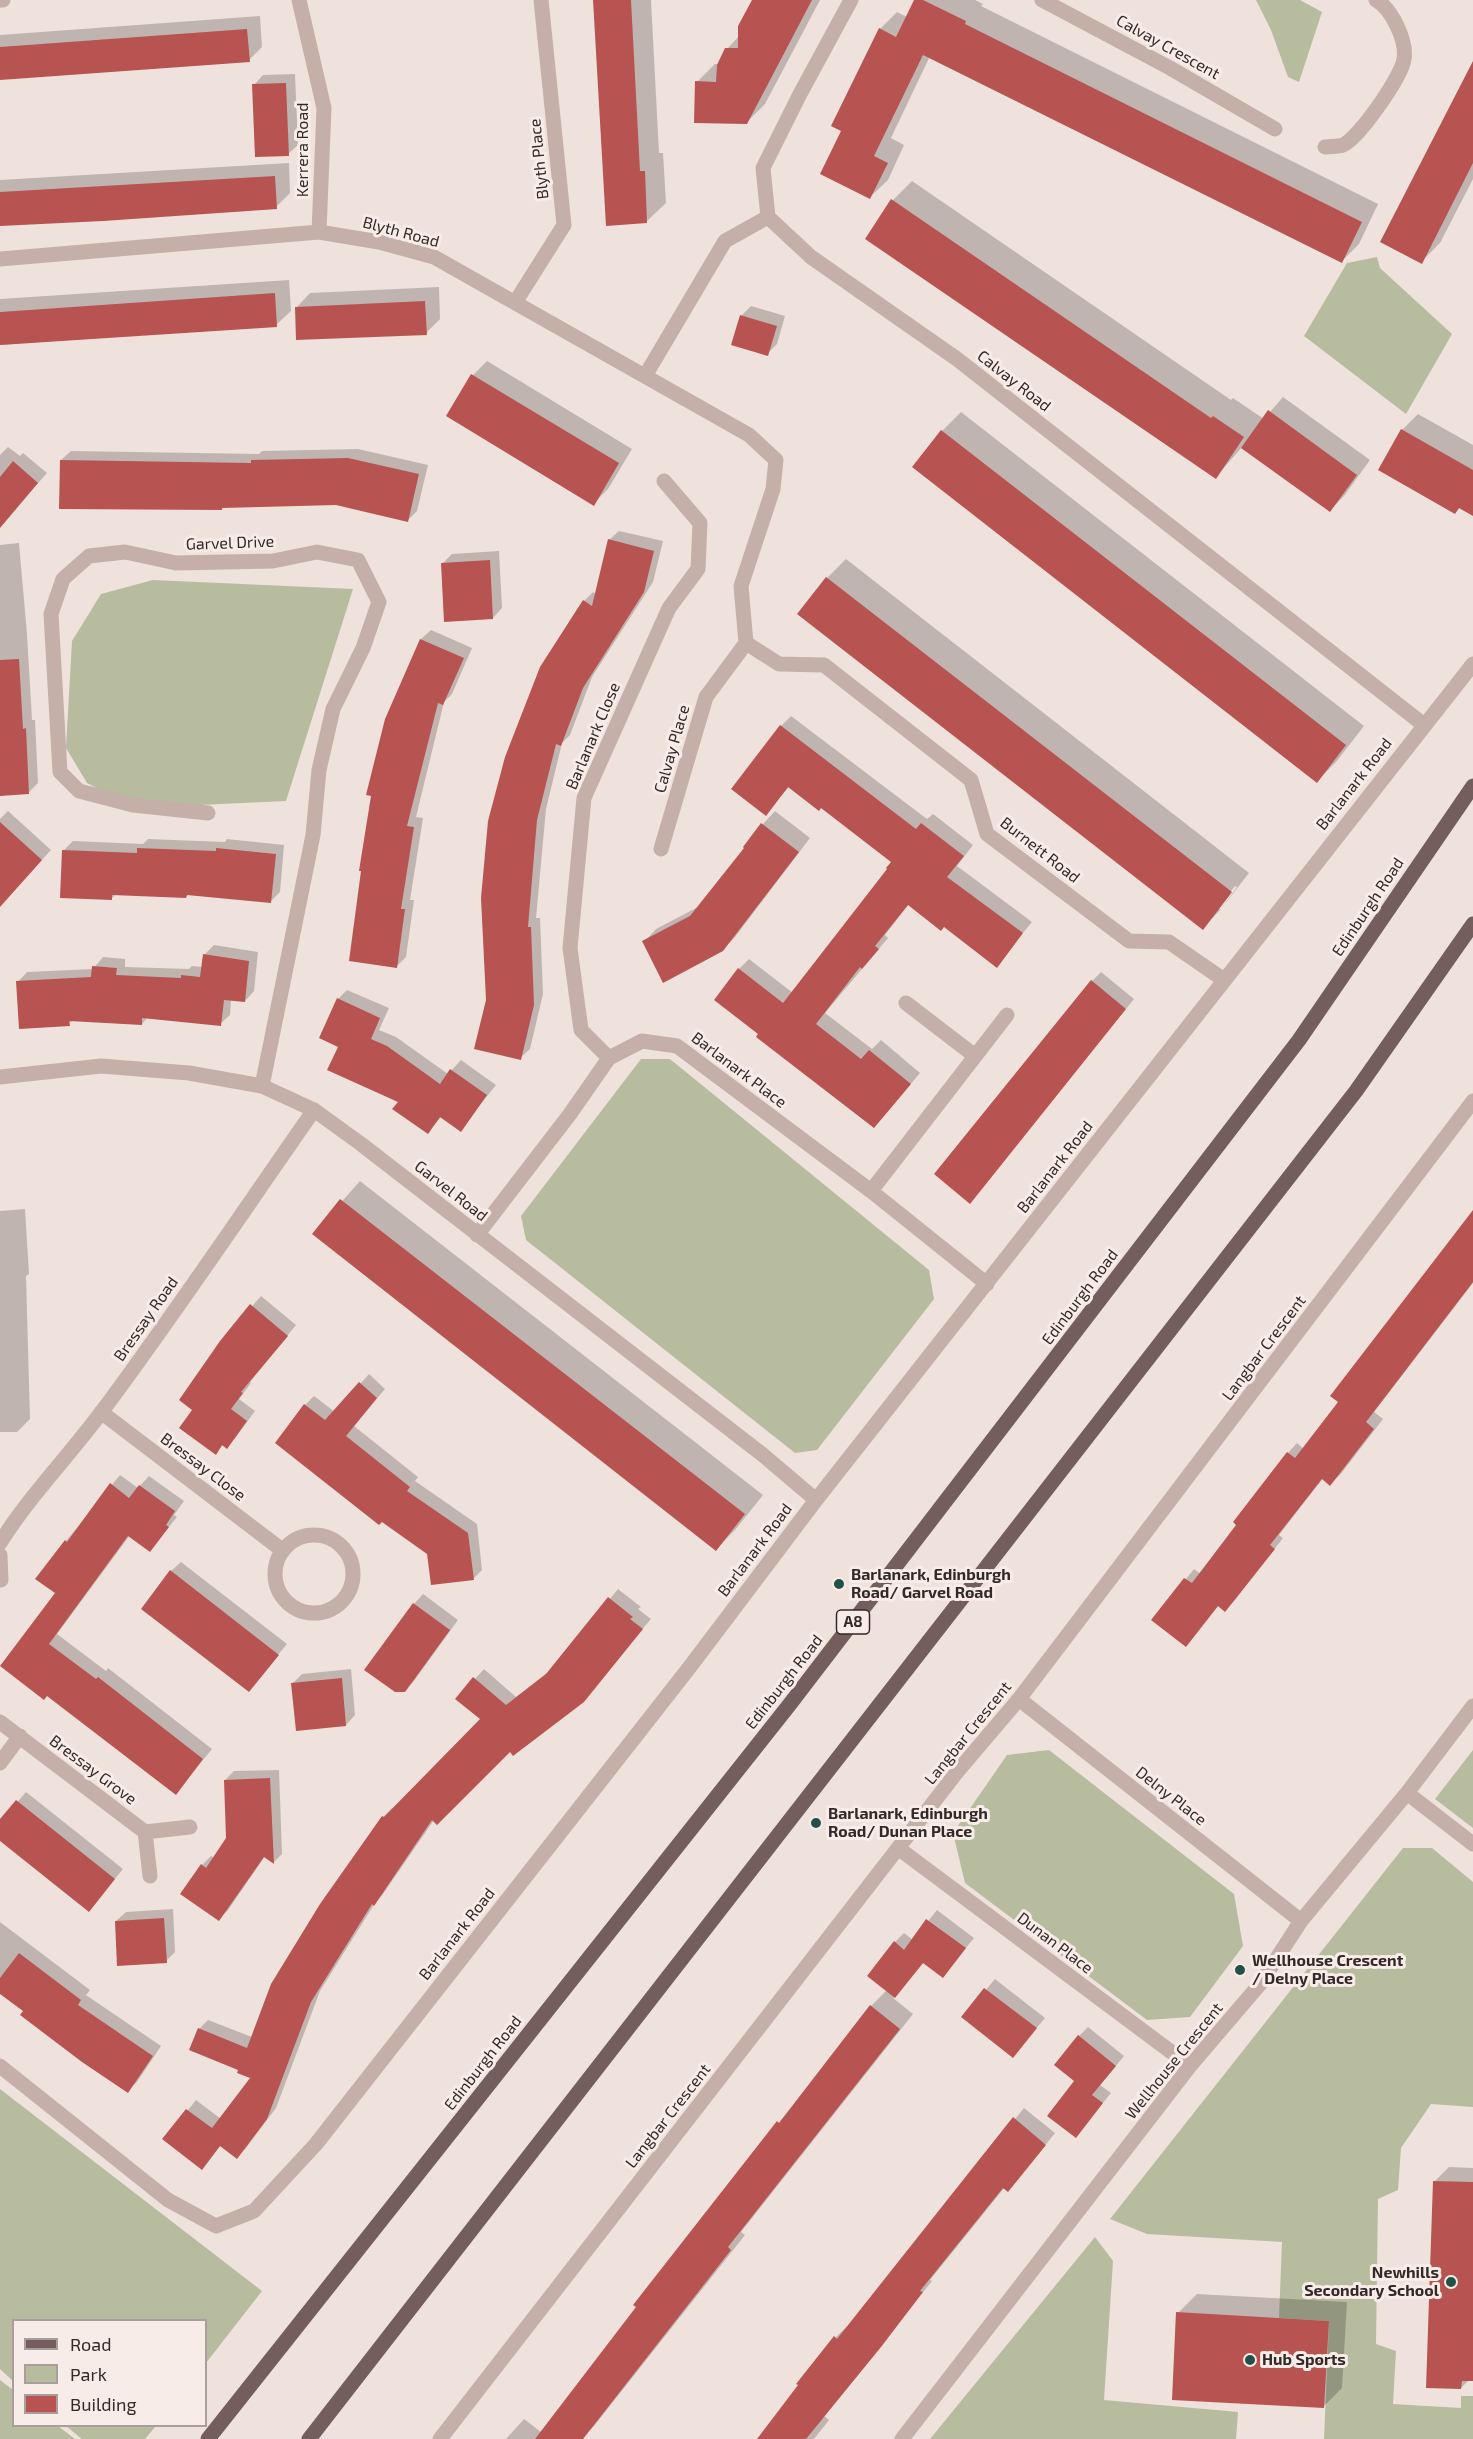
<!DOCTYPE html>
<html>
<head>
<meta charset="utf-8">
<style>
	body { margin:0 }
	#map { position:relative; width:1473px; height:2439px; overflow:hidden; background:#efe2dc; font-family:"Exo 2",sans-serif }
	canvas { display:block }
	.legend { position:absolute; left:12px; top:2319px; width:195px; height:108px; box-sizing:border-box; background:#f7ece8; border:2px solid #a99e9b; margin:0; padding:8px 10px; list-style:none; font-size:18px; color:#332928 }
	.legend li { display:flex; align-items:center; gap:12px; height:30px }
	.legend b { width:30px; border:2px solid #a99e9b }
</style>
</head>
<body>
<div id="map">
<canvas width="1473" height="2439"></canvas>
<ul class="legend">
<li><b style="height:8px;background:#745e5b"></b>Road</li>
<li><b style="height:16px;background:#b8bc9e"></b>Park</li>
<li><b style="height:16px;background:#b75351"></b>Building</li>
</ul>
</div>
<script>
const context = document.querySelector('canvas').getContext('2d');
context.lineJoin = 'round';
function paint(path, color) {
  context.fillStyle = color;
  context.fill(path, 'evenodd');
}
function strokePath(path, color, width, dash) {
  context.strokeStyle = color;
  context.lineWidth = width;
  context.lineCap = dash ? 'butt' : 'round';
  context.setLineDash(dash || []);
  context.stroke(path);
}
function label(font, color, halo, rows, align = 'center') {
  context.font = font + ' "Exo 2",sans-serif';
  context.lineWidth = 6;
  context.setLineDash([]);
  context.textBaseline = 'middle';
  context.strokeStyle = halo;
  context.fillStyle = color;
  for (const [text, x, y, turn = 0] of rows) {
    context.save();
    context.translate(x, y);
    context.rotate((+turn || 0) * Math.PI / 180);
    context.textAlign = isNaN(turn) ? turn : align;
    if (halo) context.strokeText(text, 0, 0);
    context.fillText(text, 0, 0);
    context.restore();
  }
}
const green = new Path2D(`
	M1256 0H1300L1322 12 1299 82 1288 77 1271 30Z
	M1377 257 1380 268 1452 334 1406 414 1304 336 1347 263Z
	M153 580 353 589 286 801 134 808 87 783 66 748 72 641 101 594Z
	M641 1059H670L929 1270 934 1299 817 1450 795 1453 526 1240 521 1216Z
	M1049 1750 1234 1894 1243 1946 1190 2017 1147 2020 965 1883 953 1833 1007 1755Z
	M1473 1750V1828L1435 1799Z
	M1403 1848H1432L1473 1882V2107L1431 2104 1401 2148 1398 2190 1378 2199 1376 2344 1396 2351 1393 2404 1461 2408V2396H1473V2439H1324L1329 2321 1279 2318 1282 2242 1147 2234 1110 2219Z
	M0 2089 262 2291 206 2363V2320H14L13 2381 0 2369Z
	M1095 2237 1113 2261 1104 2400 1238 2412 1236 2439H930Z
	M0 2380 13 2390 14 2426H58L75 2439H0Z
	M66 2426H156L145 2439H82Z`);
const shadow = new Path2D(`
	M595 0H651L659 153H663L666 203 646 222Z
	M754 0H820L765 104 746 123 697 82 715 64H719L727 49 740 35Z
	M915 0H975L983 4 981 6 1378 204 1359 244 1342 261 930 56 891 138 904 145 888 180 870 197 843 130 880 29 897 12 907 17Z
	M260 16 262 47 249 60 0 79V35Z
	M1473 64V179L1440 243 1421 262Z
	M295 74 298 145 288 154 254 85 263 75Z
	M289 163 290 193 276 207 0 225V180Z
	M912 181 1231 400 1233 398 1264 419 1283 397 1370 460 1344 496 1330 510 1242 447 1216 477 867 239 893 200Z
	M289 280 291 311 276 325 0 345V299Z
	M439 287 440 319 426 333 296 308 310 293Z
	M751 306 785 316 777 344 767 354 741 316Z
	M487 361 632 449 608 489 593 504 448 415 473 375Z
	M961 412 1364 726 1336 762 1317 781 942 431Z
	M1418 414 1473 445V514L1460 507 1455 512 1402 430Z
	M8 447 20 456 23 453 47 473 0 526V455Z
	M358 449 428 465 417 511 408 520 336 504 224 507 222 509 61 460 71 451 259 454 262 451Z
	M619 531 663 541 653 582 592 677 570 735 562 743 546 809 536 918H540L543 994 530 1049 520 1058 476 1048 584 601 593 592 596 594 609 540Z
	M19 543 27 634 32 720H35L38 783 28 793 0 794V545Z
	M499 551 502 608 493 618 442 564 452 554Z
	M846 559 1249 873 1221 909 1203 928 827 578ZM1235 886 1237 887 1221 909H1217Z
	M431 630 472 648 452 694 444 702 416 817 423 818 410 900H414L406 957 397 966 386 719 421 639Z
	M791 716 927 819 933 814 973 845 957 866 1032 922 996 966 945 926 909 904 885 935 888 938 825 1013 872 1049 881 1040 920 1073 884 1116 760 1033 739 969 749 959 793 993 893 862 821 807 789 787 765 814 781 726Z
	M8 811 51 850 19 885 0 886V819Z
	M775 811 810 838 735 937 722 950 644 942 656 929 700 906 763 824Z
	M148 839 225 842 227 839 284 845 280 892 270 902 189 893 186 897 116 894 111 899 63 851 73 841 143 844Z
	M214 945 258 952 254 991 245 1001 231 1000 230 1015 220 1024 148 1017 142 1024 73 1020 69 1024 18 982 27 972 93 969 103 957 125 959V967L189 969 192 966 203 967 204 955Z
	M1101 972 1134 999 970 1202 1092 981Z
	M347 990 389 1008 379 1030 396 1037 448 1074 461 1060 496 1085 460 1130 442 1116 428 1132 400 1101 340 1046 338 999Z
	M360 1181 763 1495 735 1530 716 1549 314 1233Z
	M25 1209 29 1274 26 1276 30 1419 17 1432H0V1211Z
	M1473 1211V1283L1374 1412 1383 1419 1340 1475 1330 1484 1323 1478 1279 1535 1283 1538 1235 1600 1225 1610 1219 1605 1186 1645 1153 1620 1194 1569 1201 1574 1238 1525 1235 1522 1288 1453 1297 1443 1304 1449 1340 1402Z
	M261 1296 296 1325 250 1382 251 1383 239 1399 255 1411 236 1437 227 1447 224 1444 216 1453 194 1410 221 1342Z
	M369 1374 385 1389 354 1426 418 1477 415 1481 477 1524 482 1570 473 1579 429 1553 305 1405 314 1396 335 1412Z
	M120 1475 138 1488 149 1476 184 1501 174 1515 177 1517 150 1550 130 1535 57 1634 106 1671 108 1668 212 1749 176 1793 47 1694 2 1666 57 1593 66 1541Z
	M181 1562 287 1644 249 1690 171 1571Z
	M618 1589 641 1607 638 1609 651 1619 583 1700 511 1750 434 1820 383 1894 375 1903 320 1991 276 2108 246 2148 237 2157 221 2145 202 2168 165 2139 196 2100 221 2119 252 2077 240 2069 199 2029 208 2020 252 2037 383 1817 392 1808 394 1809 482 1719 457 1699 484 1669 516 1697 552 1669Z
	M423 1594 458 1620 414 1681 404 1691 414 1604Z
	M351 1669 355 1715 346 1725 293 1683 302 1674Z
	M279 1770 282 1854 274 1862 265 1856 228 1910 219 1919 182 1894 202 1865 211 1856 215 1858 228 1838 225 1780 234 1771Z
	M26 1792 123 1869 89 1910 0 1839V1822Z
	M173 1909 175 1952 166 1961 116 1921 126 1912Z
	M937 1910 974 1938 943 1976 924 1962 893 1998 913 2014 741 2232 745 2235 594 2426 581 2439H578L786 2127 780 2121 793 2107 871 2006 887 1990 895 1942 904 1933 913 1940Z
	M0 1922 90 1990 86 1995 161 2046 137 2082 127 2091 0 1992Z
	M995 1979 1045 2018 1013 2056 963 2017Z
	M1088 2027 1124 2056 1100 2085 1111 2093 1076 2136 1079 2036Z
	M1024 2108 1055 2133 1018 2179 1005 2187 930 2280 932 2281 824 2416 829 2420 814 2439H758L800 2385 798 2383 836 2337 846 2327 847 2328Z
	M1449 2167 1473 2168V2380H1469L1461 2388 1435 2181Z
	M1197 2294 1347 2302 1342 2388 1323 2407 1178 2313Z
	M524 2419 550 2439H506Z`);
const building = new Path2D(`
	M593 0H631L640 171H645L647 223 606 226Z
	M752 0H812L747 124 694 123 695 81 716 82 717 65 725 48H738V26Z
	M914 0H923L966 21 965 24 1362 222 1342 263 923 55 874 156 888 163 870 199 820 174 841 131 831 126 879 28 896 37Z
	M247 29 250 62 0 80V47Z
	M1473 61V163L1422 264 1380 242Z
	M286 83 289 156 255 157 252 84Z
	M275 176 277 209 103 221 0 226V192Z
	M891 199 1211 418 1213 416 1244 437 1216 479 865 239Z
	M275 293 277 327 0 345V312Z
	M425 301 427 335 296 340 295 307Z
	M740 315 777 326 768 356 731 345Z
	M471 374 619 463 594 506 446 416Z
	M1268 410 1357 475 1330 512 1241 448Z
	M1401 429 1473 470V516L1459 508 1455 514 1378 470Z
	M941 430 1346 745 1317 783 912 467Z
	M348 458 419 474 408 522 336 505 222 508V510L59 509 60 460 251 463V460Z
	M13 461 38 483 0 528V477Z
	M608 539 654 551 644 592 583 688 561 746 556 744 537 820 528 927H531L534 1005 521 1060 474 1049 486 1000 481 898 488 821 505 757 540 667 583 600 592 606Z
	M490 560 493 619 444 622 441 563Z
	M826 577 1232 892 1203 930 797 614Z
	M420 639 464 658 443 705 438 703 407 826 414 827 401 909H405L397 968 349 961 361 871H359L371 796 366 795 385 719Z
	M19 659 23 729 26 728 29 794 0 796V660Z
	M780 725 916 829 921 823 964 856 947 877 1023 933 997 968 944 927 941 931 908 905 875 946 879 949 862 969 860 967 816 1024 861 1059 869 1050 911 1084 874 1128 756 1037 758 1034 714 1000 738 968 783 1003 887 869 886 868 891 862 821 808 819 811 788 787 766 816 731 789Z
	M0 822 42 860 0 907Z
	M761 823 799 852 723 951 663 983 642 941 690 916 744 848 743 847Z
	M137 848 216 851V848L276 854 271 903 187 895 186 898 112 895V900L60 898 62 850 137 853Z
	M203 954 249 961 245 1002 224 1000 221 1026 142 1018V1025L69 1021 70 1026 19 1029 16 981 91 977 92 966 117 968 116 975 181 978V975L200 977Z
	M1091 980 1126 1009 970 1204 934 1174Z
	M337 998 380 1018 371 1039 387 1046 440 1084 450 1069 487 1095 461 1132 440 1117 428 1134 392 1109 398 1102 327 1070 338 1047 319 1038Z
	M340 1199 745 1514 716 1551 312 1234Z
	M1473 1210V1282L1366 1422 1374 1429 1330 1486 1322 1479 1270 1545 1275 1549 1225 1612 1218 1606 1186 1647 1151 1620 1184 1578 1192 1583 1236 1525 1233 1522 1287 1452 1295 1458 1338 1402 1330 1396Z
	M250 1304 288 1336 241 1392 243 1393 231 1409 247 1421 227 1449 222 1445 216 1455 179 1428 192 1410 179 1400 220 1341Z
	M359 1382 377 1398 346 1436 410 1487 407 1491 468 1533 474 1580 431 1585 427 1554 382 1522 379 1525 275 1443 304 1404 325 1420Z
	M110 1483 129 1498 139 1485 175 1511 166 1525 169 1527 150 1552 128 1536 49 1644 96 1679 98 1677 203 1759 176 1795 47 1696 44 1700 0 1666 55 1593 35 1579 65 1540 67 1542Z
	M170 1570 279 1655 249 1692 141 1609Z
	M608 1597 633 1617 630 1619 643 1629 584 1702 513 1756 510 1752 437 1825 432 1820 374 1906 372 1904 311 2002 267 2119 237 2159 220 2146 202 2170 162 2139 186 2109 212 2128 250 2078 237 2073 238 2070 189 2050 198 2028 247 2048 271 1984 320 1904 382 1816 384 1817 480 1719 455 1699 473 1677 506 1705 546 1674Z
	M413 1603 450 1630 405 1692H395L364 1670Z
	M342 1678 346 1726 296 1731 291 1683Z
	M270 1778 274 1864 264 1857 219 1921 180 1894 201 1864 206 1868 226 1838 224 1780Z
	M16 1800 115 1879 89 1912 0 1841V1819Z
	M164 1918 167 1963 117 1966 115 1921Z
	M926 1919 966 1948 943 1978 923 1963 895 1998 867 1976 894 1941 904 1950Z
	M19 1953 81 2000 78 2005 153 2056 128 2093 82 2062 20 2015 23 2011 0 1994V1978Z
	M984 1988 1037 2028 1013 2058 961 2017Z
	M870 2005 900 2029 728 2247 731 2250 583 2439H535L636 2307 633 2305 777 2121 779 2123Z
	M1078 2035 1116 2066 1092 2095 1103 2103 1076 2138 1047 2116 1074 2081 1054 2065Z
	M1013 2117 1046 2145 1008 2192 1003 2188 920 2291 923 2292 881 2347 806 2439H757L798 2385 796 2384 834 2336 837 2339Z
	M1433 2181 1473 2182V2381H1462L1461 2389 1426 2388Z
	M1176 2312 1329 2321 1324 2408 1172 2400Z`);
const minor = new Path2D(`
	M0 0H3
	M299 0 324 108 319 232
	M851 0 800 94 763 168 768 217 811 257 957 359 1424 725
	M1042 0 1170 68 1275 129
	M1325 147C1331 146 1338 147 1343 145 1359 138 1402 76 1404 59 1407 41 1392 9 1376 0
	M0 259 319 232 379 242 434 257 749 435 776 460 773 489 741 586 746 643 706 697 661 849
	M516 301 564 225 541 0
	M645 376 725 241 768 217
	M746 643 779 664 824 665 971 780 987 834 1129 941 1169 942 1224 980
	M208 813 133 805 79 791 60 772 51 614 63 579 89 556 125 552 176 563 273 561 317 552 358 560 379 602 363 648 333 709 319 770 313 835 262 1086
	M906 1003 975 1056
	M609 1058 581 1030 570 948 584 798 669 608 698 569 700 523 664 481
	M0 1077 101 1066 189 1073 262 1086 314 1110 361 1144 763 1455 816 1500
	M871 1191 1007 1015
	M477 1235 570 1114 609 1058 642 1041 677 1046 871 1191 987 1284
	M101 1412 282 1550
	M275 1574a39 39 0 1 1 78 0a39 39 0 1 1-78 0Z
	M0 1543C30 1495 70 1455 103 1410 176 1312 244 1210 314 1110
	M0 1555 1 1580
	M1019 1699 1301 1921
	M0 1722 145 1832 190 1827
	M0 1763 20 1736
	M1407 1793 1473 1844
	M145 1832 150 1876
	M898 1848 1190 2066
	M0 2066 168 2200 216 2226 254 2211 316 2144 689 1668 816 1500 1473 664
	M440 2439 957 1772 1019 1699 1473 1101
	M902 2439 1190 2066 1260 1984 1301 1921 1407 1793 1473 1706`);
const primary = new Path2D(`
	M208 2439 790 1704 1299 1040 1473 786
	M309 2439 1356 1091 1473 924`);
const markers = [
	[839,1584,6,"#235049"],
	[816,1823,6,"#235049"],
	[1240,1970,6,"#235049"],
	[1451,2282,6,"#235049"],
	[1250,2360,6,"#235049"]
];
const shields = [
	[853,1622,33]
];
const shieldNames = [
	["A8",853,1622]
];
const streetNames = [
	["Calvay Crescent",1168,47,29],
	["Kerrera Road",303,150,-90],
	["Blyth Place",539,159,-96],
	["Blyth Road",401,232,15],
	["Calvay Road",1014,381,38],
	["Garvel Drive",230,543,-2],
	["Barlanark Close",593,736,-67],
	["Calvay Place",672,749,-74],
	["Barlanark Road",1354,784,-52],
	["Burnett Road",1040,850,38],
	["Edinburgh Road",1368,907,-56],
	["Barlanark Place",739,1070,37],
	["Barlanark Road",1055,1167,-52],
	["Garvel Road",451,1191,38],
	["Edinburgh Road",1080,1297,-53],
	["Bressay Road",146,1319,-55],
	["Langbar Crescent",1264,1348,-53],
	["Bressay Close",203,1467,37],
	["Barlanark Road",755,1550,-53],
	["Edinburgh Road",784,1682,-52],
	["Langbar Crescent",968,1733,-51],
	["Bressay Grove",93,1770,37],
	["Delny Place",1171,1796,38],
	["Barlanark Road",457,1934,-52],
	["Dunan Place",1055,1943,37],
	["Wellhouse Crescent",1174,2061,-51],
	["Edinburgh Road",483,2063,-52],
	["Langbar Crescent",668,2116,-52]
];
const poiNames = [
	["Barlanark, Edinburgh",851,1575],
	["Road/ Garvel Road",851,1593],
	["Barlanark, Edinburgh",828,1814],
	["Road/ Dunan Place",828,1832],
	["Wellhouse Crescent",1252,1961],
	["/ Delny Place",1252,1979],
	["Newhills",1439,2273,"right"],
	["Secondary School",1439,2291,"right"],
	["Hub Sports",1262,2360]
];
paint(green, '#b8bc9e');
paint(shadow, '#0003');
paint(building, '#b75351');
strokePath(minor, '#c5b0a9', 15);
strokePath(primary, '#745e5b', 15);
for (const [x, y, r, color] of markers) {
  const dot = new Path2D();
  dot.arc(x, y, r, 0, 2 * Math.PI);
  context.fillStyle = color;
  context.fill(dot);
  strokePath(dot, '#f7ece8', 2);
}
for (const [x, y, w] of shields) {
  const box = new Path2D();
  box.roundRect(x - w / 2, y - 12, w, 24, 4.5);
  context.fillStyle = '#f7ece8';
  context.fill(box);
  strokePath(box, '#332928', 1.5);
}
label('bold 15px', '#332928', null, shieldNames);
label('16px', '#332928', '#f7ece8', streetNames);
label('bold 16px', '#332928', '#f7ece8', poiNames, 'left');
</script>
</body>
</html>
